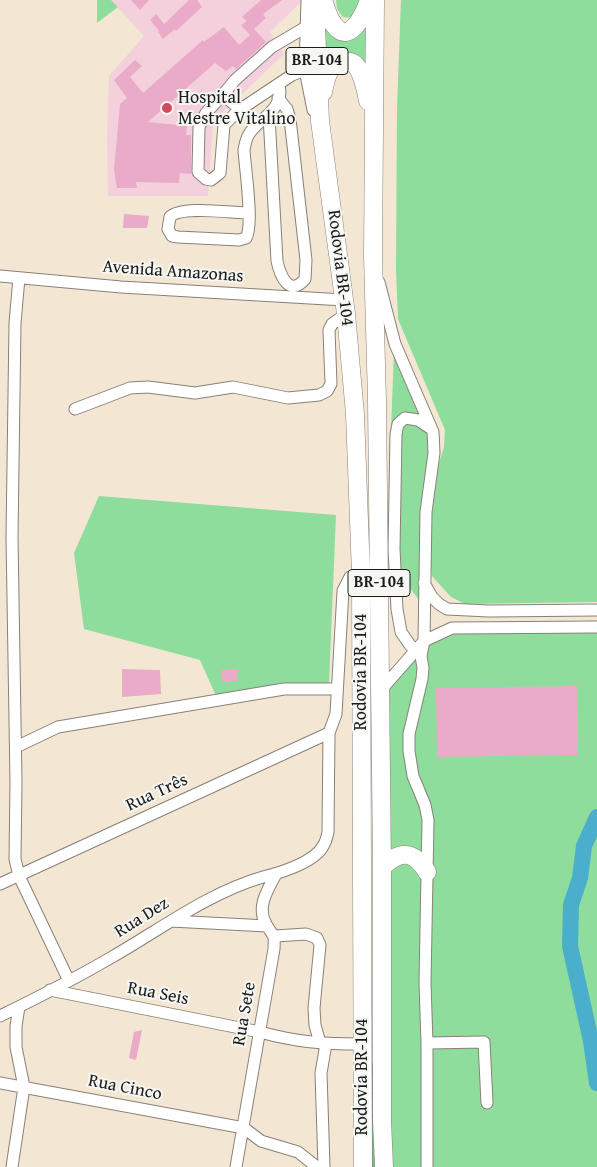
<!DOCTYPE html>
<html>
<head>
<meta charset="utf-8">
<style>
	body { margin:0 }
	canvas { display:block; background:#f3e6d3 }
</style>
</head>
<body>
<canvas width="597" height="1167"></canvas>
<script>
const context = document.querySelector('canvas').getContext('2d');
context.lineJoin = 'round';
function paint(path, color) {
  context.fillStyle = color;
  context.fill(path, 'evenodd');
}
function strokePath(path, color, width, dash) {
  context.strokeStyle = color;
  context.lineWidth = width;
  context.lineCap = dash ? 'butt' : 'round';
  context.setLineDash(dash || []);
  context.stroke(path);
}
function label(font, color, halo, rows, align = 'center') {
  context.font = font + ' "Gentium Book Plus",serif';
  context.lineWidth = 4;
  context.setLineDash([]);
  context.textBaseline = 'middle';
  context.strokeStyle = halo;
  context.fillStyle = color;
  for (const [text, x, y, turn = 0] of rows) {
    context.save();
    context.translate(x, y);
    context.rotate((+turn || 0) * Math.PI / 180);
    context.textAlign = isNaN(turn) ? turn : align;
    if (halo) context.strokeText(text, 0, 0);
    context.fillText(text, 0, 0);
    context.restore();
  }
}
const built = new Path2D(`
	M111 0H303L270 32 284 54 213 122 208 196H108L107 137 109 76 144 36Z`);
const green = new Path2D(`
	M97 0H111L118 7 97 23Z
	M321 0 338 31 365 17 381 114 355 60 324 76Z
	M336 0H364L354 18 343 17 337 9Z
	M401 0H597V602L465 604 451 597 432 576 430 548 433 482 444 447 445 430 398 319 396 269 397 108Z
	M394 349 424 417 412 415 391 431Z
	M410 421 427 429 431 441 425 491 419 600 398 572 399 430Z
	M99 496 336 515 329 684 251 689 216 696 200 660 84 629 74 553Z
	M597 627V1167H385L384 693 416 650 453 629Z`);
const forest = new Path2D(`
	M376 1058 379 1167H371L369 1069Z`);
const river = new Path2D(`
	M597 817 584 846 580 878 571 905 570 946 591 1041 597 1083`);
const building = new Path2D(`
	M131 0H149L140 10Z
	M189 0H197L202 7 176 31 175 29 163 39 158 32 159 31 150 20 156 14 164 24Z
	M261 0H282L263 14 266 18 254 29 266 42 236 69 233 66 226 71 215 63 148 122 187 126 186 135H191V174L180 173 179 183 136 182 137 188H117L114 170 120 104 127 98 114 80 135 60 142 66 130 77 143 93 203 40 204 42 224 27 239 45 250 35 241 25 247 21 242 17Z
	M124 214 149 216 147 228H123Z
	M122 669 160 670 161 694 122 697Z
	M238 669 237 681 222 682 221 670Z
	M577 686 578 755 437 757 436 688Z
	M142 1030 136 1060 129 1058 134 1032Z`);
const minor = new Path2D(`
	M307 0 305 70 313 110
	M305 70 292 75 244 107H237L228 99 226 91 235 80 272 47 306 27
	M226 91 206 113 199 127 198 172 206 179 211 180 220 173 224 125 241 108
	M269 116 277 261C280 275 289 298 305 279L306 260 290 119 287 109 278 98
	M249 213C232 213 181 205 170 217L168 229 172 236 178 237 239 240 246 238C254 225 245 168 244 150 245 144 246 139 249 134 259 118 285 110 279 85
	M0 276 121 287 344 300
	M19 278 15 323 12 537 16 782 15 859 19 876 69 981
	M379 282 395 344 433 432 434 453 426 512 424 641 421 656 423 668 422 679 409 734V751L413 776 425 805 428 820 425 983 427 1043V1167
	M75 409 130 388 148 387 195 393 233 387 288 398 319 395 327 391 331 384 329 330 332 324 346 314
	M424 583 432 597 439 604 447 609 489 611 597 610
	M421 656 410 645 401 632 397 609 394 549 396 434 398 424 405 418 418 420 430 428
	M380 691 424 641 452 628 597 627
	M16 747 58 727 284 689H337
	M0 884 329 733
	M171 921 267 926
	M275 936 306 934 317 938 320 945 314 1008 315 1025 320 1043
	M50 990 260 1032C296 1042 323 1044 361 1044
	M0 1016C37 998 76 978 112 957 161 929 208 893 263 877 280 873 315 862 323 846 326 842 327 837 328 832L329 733 336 714 343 591 350 577 361 574
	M427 1043 484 1042 487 1103
	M0 1083 244 1128 261 1141 298 1152 317 1167
	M12 1167 24 1087 16 1047V1026L19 1007
	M236 1167 274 949C275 932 273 937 266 924 256 907 268 889 276 874
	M324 1167 321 1073 326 1044`);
const highway = new Path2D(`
	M318 0 316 27 320 121 346 314 355 414 361 574 363 1167
	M323 0C326 8 328 18 334 25 350 47 365 12 369 0
	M375 0 373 256 377 400 382 867V1121L384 1167
	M323 92C326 79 328 63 344 62 349 61 354 62 357 67 364 77 366 90 368 101
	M382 867C400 851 413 849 427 872`);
const markers = [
	[167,108,6,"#d1495b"]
];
const shields = [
	[317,61,62],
	[379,583,62]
];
const shieldNames = [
	["BR-104",317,61],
	["BR-104",379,583]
];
const poiNames = [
	["Hospital",178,98],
	["Mestre Vitalino",178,119]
];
const streetNames = [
	["Rodovia BR-104",340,268,83],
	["Avenida Amazonas",173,272,4],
	["Rodovia BR-104",361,672,-90],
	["Rua Três",157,793,-25],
	["Rua Dez",142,918,-32],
	["Rua Seis",158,994,11],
	["Rua Sete",245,1014,-80],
	["Rodovia BR-104",362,1077,-90],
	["Rua Cinco",125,1088,11]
];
paint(built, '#f4cfdc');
paint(green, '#8edd9c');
paint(forest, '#72bc84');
strokePath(river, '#4baeca', 16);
paint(building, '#e9abc7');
strokePath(minor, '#888178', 13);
strokePath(highway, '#888178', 19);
strokePath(minor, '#fff', 11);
strokePath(highway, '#fff', 18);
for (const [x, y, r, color] of markers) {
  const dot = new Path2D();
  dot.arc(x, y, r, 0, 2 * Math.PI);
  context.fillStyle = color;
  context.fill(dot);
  strokePath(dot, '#f6f6f2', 2);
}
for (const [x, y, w] of shields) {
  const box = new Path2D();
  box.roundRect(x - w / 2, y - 13.5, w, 27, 4);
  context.fillStyle = '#f6f6f2';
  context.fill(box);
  strokePath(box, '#1c1c1c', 1);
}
label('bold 16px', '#1c1c1c', null, shieldNames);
label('18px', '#1c1c1c', '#f6f6f2', poiNames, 'left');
label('18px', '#1c1c1c', '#f6f6f2', streetNames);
</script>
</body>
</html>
